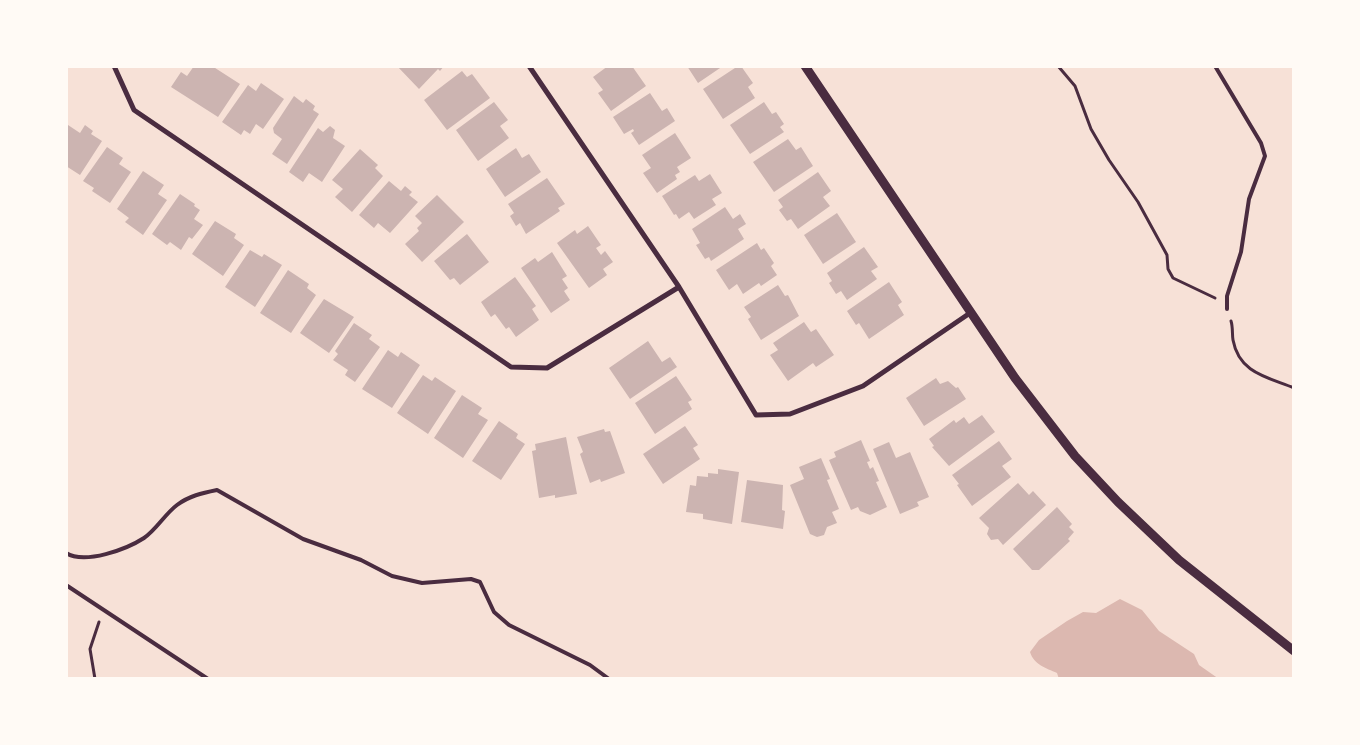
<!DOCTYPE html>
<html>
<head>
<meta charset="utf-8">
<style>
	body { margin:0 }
	#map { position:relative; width:1360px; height:745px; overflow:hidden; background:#f7e1d7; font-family:Lato,sans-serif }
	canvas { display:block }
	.frame { position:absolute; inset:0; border:68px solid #fffaf5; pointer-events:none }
</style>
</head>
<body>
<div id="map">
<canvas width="1360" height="745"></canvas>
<div class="frame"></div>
</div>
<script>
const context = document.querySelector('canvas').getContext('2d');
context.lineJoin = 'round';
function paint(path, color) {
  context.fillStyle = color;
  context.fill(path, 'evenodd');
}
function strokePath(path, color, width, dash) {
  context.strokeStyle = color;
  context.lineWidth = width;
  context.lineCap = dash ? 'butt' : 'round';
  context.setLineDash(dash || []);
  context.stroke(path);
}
const water = new Path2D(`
	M1120 599 1142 610 1159 631 1194 654 1199 665 1219 679H1059L1057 673C1046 668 1034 665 1030 652L1039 640 1067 621 1083 612 1096 613Z`);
const building = new Path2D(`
	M194 66H212L240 84 218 117 171 87 181 72 187 76Z
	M397 66H444L440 71 438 69 419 89Z
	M608 66H632L646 86 611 111 598 93 603 90 593 77Z
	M687 66H723L698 83Z
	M738 66H741L753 83 748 87 755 98 723 119 703 89Z
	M462 71 467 77 472 74 490 98 447 130 424 100Z
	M261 83 284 99 263 129 256 124 250 134 244 130 241 135 222 122 248 85 256 91Z
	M650 93 662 111 667 108 675 121 639 145 631 133 634 131 633 129 624 134 613 117Z
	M294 96 303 103 306 99 315 106 313 110 319 114 287 164 272 154 282 139 274 133 273 128Z
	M494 102 508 120 500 126 509 138 478 161 456 130Z
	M764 102 772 114 776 112 784 124 780 127 784 132 750 154 730 125Z
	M68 125 80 133 85 125 93 131 91 134 102 141 80 175 66 166Z
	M330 126 335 130 333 138 345 146 322 182 309 173 303 182 289 172 318 128 323 132Z
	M675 133 691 158 677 167 680 172 675 175 677 179 657 193 643 173 651 168 642 155Z
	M788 139 796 150 801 147 813 166 774 192 753 162Z
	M107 147 123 158 119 164 131 172 110 203 92 191 94 188 83 181Z
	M516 148 522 158 529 154 541 172 505 197 486 169Z
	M360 149 378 165 375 168 383 176 352 212 335 197 343 189 332 180Z
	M143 171 164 185 158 194 167 200 143 235 125 222 129 218 117 209Z
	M818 172 831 191 823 197 830 206 798 229 791 219 787 221 779 210 783 207 778 200Z
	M710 174 722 193 712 199 716 205 694 219 689 212 679 219 676 214 674 215 662 196 695 175 699 181Z
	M547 178 565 204 558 208 560 211 526 234 520 223 516 226 510 216 514 213 508 204Z
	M389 181 401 191 405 186 412 192 409 195 418 202 390 233 378 223 374 228 359 215Z
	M180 194 195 204 194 206 200 210 194 219 203 225 192 239 189 237 181 250 170 242 167 245 152 234Z
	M437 195 464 222 422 262 405 244 419 231 417 228 422 223 415 216Z
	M725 207 733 219 740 214 746 224 738 229 744 239 711 261 709 257 705 259 696 245 700 243 692 229Z
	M837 213 856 242 823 264 804 235Z
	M215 221 236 234 234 238 244 245 223 276 192 254Z
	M588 226 601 245 596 248 601 255 605 251 613 262 603 269 607 275 589 288 557 243 575 230 577 234Z
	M467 234 489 262 460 285 454 278 450 280 434 261Z
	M757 243 761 250 764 248 774 263 771 266 777 275 761 286 759 283 743 294 737 284 729 290 716 270Z
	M864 247 878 267 871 271 877 279 847 300 841 291 836 294 829 283 832 281 827 273Z
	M250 250 262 257 264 254 282 265 255 307 225 287Z
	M552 252 567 276 562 279 568 288 564 291 570 300 551 313 521 268 535 258 538 262Z
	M288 270 309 284 307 288 316 295 291 333 260 313Z
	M515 277 536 306 532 309 539 320 516 337 509 327 506 329 495 314 491 317 481 302Z
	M889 282 902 302 898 305 904 315 869 339 859 323 856 325 847 311Z
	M778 285 785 296 788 295 799 316 761 340 748 319 751 317 744 307Z
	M324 299 354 317 329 353 300 333Z
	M804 322 811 332 816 329 834 355 816 367 813 363 788 381 770 355 778 350 773 343Z
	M354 323 372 335 369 339 380 347 355 382 345 375 348 370 333 360 338 354 335 351Z
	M648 341 662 362 670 357 677 367 630 399 609 368Z
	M388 350 398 357 401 352 420 365 392 408 362 389Z
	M423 375 432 381 435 377 456 391 428 434 397 413Z
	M676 376 692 400 688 402 692 409 655 434 635 403Z
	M936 378 940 384 948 381 956 388 958 387 966 399 924 426 906 398Z
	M462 395 482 408 478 414 488 420 463 458 434 438Z
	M982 415 995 432 949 466 932 447 934 446 929 439 954 420 956 423 964 417 969 424Z
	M499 421 518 434 516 438 525 444 501 480 472 461Z
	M685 426 698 445 693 448 700 459 663 484 643 454Z
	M604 429 605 432 610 431 625 473 601 482 600 479 590 483 580 454 583 452 577 437Z
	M566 437 577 494 555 498V495L539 498 532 451 536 450 535 444Z
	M861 440 870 461 867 462 870 469 873 467 879 481 876 482 887 507 870 515 860 511 858 507 851 510 829 460 836 457 834 452Z
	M999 441 1012 459 1002 466 1011 477 972 506 957 485 959 484 952 475Z
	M889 442 896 458 910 452 929 497 917 502 919 506 900 514 873 449Z
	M821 458 830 479 827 480 839 509 832 512 837 523 827 527 824 535 817 537 810 534 790 485 804 479 799 467Z
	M718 469 739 472 732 524 703 519V514L686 512 690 485 696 486 697 476 708 477V473L718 474Z
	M747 480 783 485 782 510 785 511 783 529 741 522Z
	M1018 483 1029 495 1033 491 1046 505 1003 545 998 539 991 540 987 534 989 528 979 518Z
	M1057 507 1072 524 1069 527 1074 532 1068 539 1070 541 1039 570H1032L1013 549Z`);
const path = new Path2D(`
	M1058 66 1075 86 1091 129 1109 160 1138 202 1167 255 1168 269 1173 278 1215 298
	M1231 321C1233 327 1232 334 1233 340 1239 373 1267 377 1294 388
	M95 679 90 649 99 622`);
const service = new Path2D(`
	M1215 66 1261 143 1265 156 1249 199 1241 252 1227 296V309
	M66 553C85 565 127 549 144 538 156 530 165 514 177 505 189 496 202 493 217 490L303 539 361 560 392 576 422 583 471 579 480 582 494 612 509 625 590 665 609 679
	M66 585 208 679`);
const minor = new Path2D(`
	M114 66 134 110 511 367 547 368 679 287
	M529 66 679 287 756 415 790 414 863 386 970 313`);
const tertiary = new Path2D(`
	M805 66 1015 378 1075 456 1118 502 1179 560 1294 651`);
paint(water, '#dcb8b0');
paint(building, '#ccb4b1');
strokePath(path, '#4a2c40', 3);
strokePath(service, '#4a2c40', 4);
strokePath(minor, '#4a2c40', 5);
strokePath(tertiary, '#4a2c40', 9);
</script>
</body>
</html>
